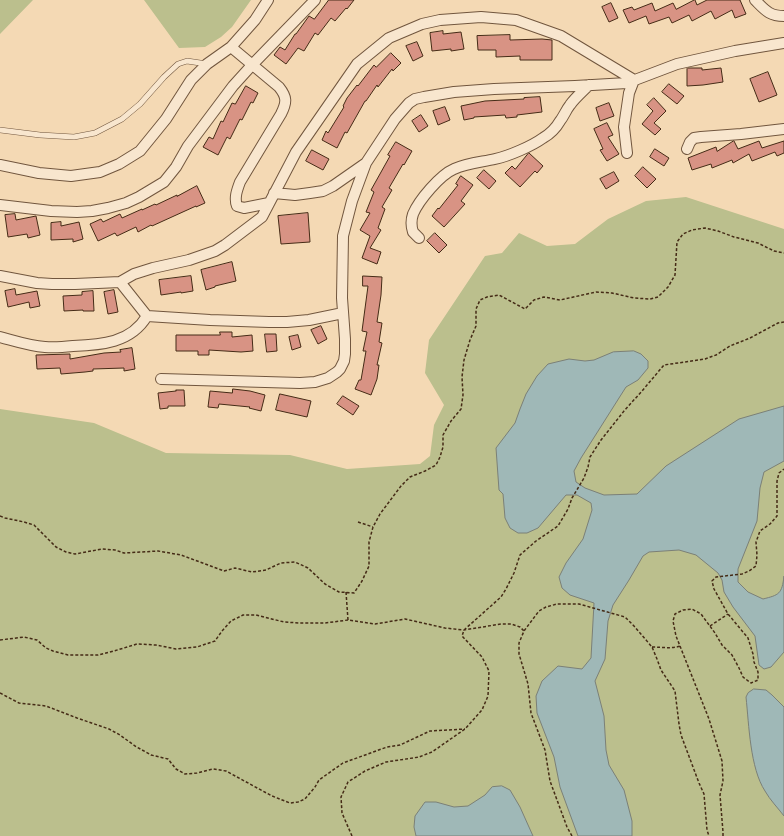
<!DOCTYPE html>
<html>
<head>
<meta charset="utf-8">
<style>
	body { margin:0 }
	canvas { display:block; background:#f4d9b4 }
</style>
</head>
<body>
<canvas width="784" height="836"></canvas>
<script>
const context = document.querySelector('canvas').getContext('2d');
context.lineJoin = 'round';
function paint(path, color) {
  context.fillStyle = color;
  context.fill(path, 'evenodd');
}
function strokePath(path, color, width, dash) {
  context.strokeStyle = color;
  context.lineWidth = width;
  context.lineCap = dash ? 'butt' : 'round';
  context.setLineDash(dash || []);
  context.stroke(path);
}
const green = new Path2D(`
	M0 0H33L0 34Z
	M144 0H251L232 27 221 37 205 47 179 48Z
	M686 197 784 229V836H0V409L94 423 166 453 290 455 347 469 420 464 430 456 434 425 444 405 425 373 429 340 485 256 502 253 519 233 547 246 575 244 608 219 646 201Z`);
const water = new Path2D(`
	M634 351 641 354 648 361V368L638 380 626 387 619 398 581 458 574 471 576 482 585 488 604 495 637 494 666 466 739 419 784 406V461L764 472 760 488 757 521 738 569V582L748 592 763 599C779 595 782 594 784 576V652L771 667 764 669 759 665 755 636 733 607 724 592 722 580 718 573 696 555 679 550 649 552 643 556 629 580 613 605 608 621 605 659 595 681 604 716 606 750 609 765 624 790 632 821V836H578L560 787 554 757 537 713 536 696 542 681 558 666 582 669 591 658 594 603 570 595 562 588 559 577 566 563 583 539 592 510 591 503 577 495H566L538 528 527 533H518L510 528 505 518 503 494 499 490 496 448 515 423 520 409 526 394 537 376 548 364 569 359 585 361 594 360 613 352Z
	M754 689 766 690 772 695 784 707V816C778 808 770 800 765 791 750 768 749 725 746 697L748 693Z
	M502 786 510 790 520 807 533 836H416L414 827 415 816 425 802H436L454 807 468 806 485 795 492 787Z`);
const building = new Path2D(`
	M329 0H354L347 9 346 8 335 21 331 18 318 35 315 33 304 51 298 48 286 64 274 55 280 47 285 50 295 34H296L309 16 314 19Z
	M695 0 697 5 707 0H740L746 14 735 18 732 10 715 19 711 11 692 21 689 15 672 23 669 17 649 24 646 16 629 23 623 10 632 7 634 10 652 3 655 11 673 3 676 9Z
	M611 3 618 18 609 22 602 7Z
	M443 31V34L461 32 464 49 451 51V49L432 51 430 33Z
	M510 35V40L542 39 552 40V60H520V56L496 57V50H478L477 36Z
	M417 42 423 56 413 61 406 46Z
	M391 53 401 63 393 71 392 69 378 87 377 85 366 101H365L347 133 345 132 337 148 322 140 326 131 328 133 344 107 343 106 347 98 357 85 358 86 374 65 376 67Z
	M688 68H702V70L721 68 723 82 703 85 687 86V69Z
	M768 72 777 95 759 102 750 79Z
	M669 84 684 96 677 104 662 92Z
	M246 86 258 93 253 103 251 102 242 120 240 119 230 139 227 137 218 155 203 147 209 137 213 139 221 121 223 122 232 103 235 104Z
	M540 97 542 112 517 115V117L506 118 505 115 474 117V118L464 120 461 106 485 101 524 99V98Z
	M654 98 666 111 654 123 661 129 655 135 642 124 653 111 647 105Z
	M609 103 614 116 600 121 596 108Z
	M445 107 450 120 438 125 433 111Z
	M421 115 428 126 419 132 412 121Z
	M607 123 613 135 608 137 619 154 607 161 600 150 603 149 594 129Z
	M734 141 738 149 759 141 762 148 784 141V153L777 156 775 152 752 161 749 154 733 163 732 160 712 168 711 164 692 170 688 158 716 147 717 151Z
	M396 142 412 151 404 165 403 164 389 188 392 190 382 207 385 209 378 228 381 230 370 248 381 252 377 264 362 258 370 236 360 230 370 213 366 212 374 192 371 190 390 156 388 155Z
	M655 149 669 158 664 166 650 157Z
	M312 150 329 159 323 170 306 161Z
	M529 153 543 166 537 173 535 171 520 187 505 173 512 166 515 169Z
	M643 167 656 179 647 188 635 176Z
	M484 170 496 181 489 189 477 178Z
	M614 172 619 181 606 189 600 179Z
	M461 176 473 185 461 201 465 204 444 227 432 216 438 208 439 209 458 185 456 184Z
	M197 186 205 203 196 207V206L152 226 151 225 138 232 136 227 117 236 115 233 98 241 90 224 101 219 103 222 120 214 122 218 142 209V210L155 204 156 205 177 195V196Z
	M308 213 310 242 281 244 278 216Z
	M15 214 16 220 36 216 40 235 28 238 27 234 8 237 5 215Z
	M61 222V226L79 222 83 239 73 242V239L51 240V223Z
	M435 233 447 245 439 253 427 241Z
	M232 262 236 281 215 286V287L206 290 201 270Z
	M191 276 193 291 181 293V292L161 295 159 280Z
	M363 276 382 277 381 295 377 322 382 323 379 342 382 343 377 365H379L377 379 371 395 355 389 359 380H361L366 351H363L367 332 362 331 368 286H363Z
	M15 289 16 295 37 291 40 306 30 308 29 302 8 307 5 291Z
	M114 290 118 312 108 314 104 292Z
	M93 291 94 311H83V310L64 311 63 296 82 295V292Z
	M321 326 327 339 318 344 311 330Z
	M220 332H232V337L252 335 253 351 241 352 209 350V355H198V351H176V335H220Z
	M265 334H276L277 351 267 352Z
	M298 335 301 347 292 350 289 337Z
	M132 348 135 369 124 371V368L93 369V371L85 372 61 374 60 368 37 369 36 355 70 354V359L104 353 121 352 120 350Z
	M233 389 250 391 265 395 261 411 249 408 250 407 219 404 218 408 208 407 210 391 232 393Z
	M176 390H184L185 406H168V408L160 409 158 393 176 391Z
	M280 394 311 401 307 417 276 410Z
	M343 396 359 406 353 415 337 404Z`);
const path = new Path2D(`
	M0 516 5 518 24 522 34 525 56 547 66 552 75 554 102 549 115 550 124 553 158 551 181 555 224 571 235 568 252 572 266 570 281 563 295 562 308 568 325 584 339 592 354 593 362 581 369 566V542L373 527 380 514 401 486 410 477 425 471 436 465 440 457 443 447V435L451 421 461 409 463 395 462 377 464 360 470 340 476 326V309L480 300 487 297 499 295 525 309 534 300 544 297 560 300 596 292 612 293 634 298 650 299 658 297 668 287 675 275 677 242 683 234 692 230 705 228 718 231 734 237 758 243 774 251 784 253
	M358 522 373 527
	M346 592 348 620
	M710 626 728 614
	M0 640 24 637 37 640 46 648 53 651 68 655H98L114 651 137 644 156 645 176 649 197 647 215 641 222 631 231 621 243 615H256L284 622 300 623H325L348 620 375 624 405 619 445 628 464 630 501 624H511L520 627 524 631
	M652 647C663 647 670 649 681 646
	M0 693 19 703 46 706 77 718 109 729 120 735 135 746 151 755 168 759 176 769 185 774 197 773 213 769 226 771 272 796 290 803 298 802 305 799 315 787 319 780 343 763 387 747 400 745 430 731 465 729
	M352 836 342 813 341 797 348 782 365 771 386 762 419 757 432 752 465 729 482 710 488 696 489 671 482 657 462 636 464 630 501 597 506 589 514 573 520 555 536 541 558 526 568 509 572 498 584 478 588 467 590 457 601 440 624 411 642 391 664 365 705 359 716 355 730 346 750 338 778 323 784 322
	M572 836 567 827 550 781 545 750 531 713 528 684 519 654V643L524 631 539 611 546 607 557 604H579L625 617 634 626 652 647 657 659 661 670 675 691 679 724 681 735 699 783 704 794 707 830 709 836
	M723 836V832L720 795 723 781 722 761 709 719 676 636 673 621 675 614 683 610 692 609 701 614 715 633 722 645 732 655 739 668 743 677 751 683 758 680V672L754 662 753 654 748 638 728 614 714 589 712 581 716 577 742 574 749 571 756 566 757 555 756 542 760 531 770 524 777 516V481L779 473 784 469`);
const lane = new Path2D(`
	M0 130 40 135 74 137 95 133 122 119 140 104 164 77 178 64 187 61 207 64`);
const street = new Path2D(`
	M755 0C765 10 769 16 784 16
	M231 47 279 87C287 97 287 102 281 114L240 182C237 190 234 198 237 206L244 208 269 203
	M687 149 690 142 694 138 701 137 741 134 784 129
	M0 165 39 173 71 176 100 172 119 164 140 151 166 119 191 80 207 64 231 47 255 20 268 0
	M274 193 295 195 310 193 323 191 333 186 366 163 395 119 409 103 415 99 424 97 454 92 494 89 575 86 627 83 677 64 735 51 784 43
	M0 205 51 211 77 212 92 211 108 208 126 203 139 197 164 182 176 167 188 146 233 86 252 65 315 0
	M419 238 413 232C411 226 411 220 413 214 419 200 440 175 454 169 467 163 482 162 495 159 509 156 532 146 543 138 550 134 556 128 560 121 564 116 566 110 570 105 575 98 582 92 589 85
	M0 276 37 283 52 284H75L120 282 134 274 153 268 189 260 215 251 225 245 262 217 296 152 357 64 389 38 422 24 440 20 481 17 516 20 561 36 634 80 629 93 624 127 627 153
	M147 316 210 320 269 322H287L309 320 343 313
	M0 337C15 341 30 346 45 347 55 348 64 347 73 346 101 345 131 343 147 316L120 282
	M161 379 300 383 315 382 328 378 337 372 340 369 344 361 345 354V339L342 298 343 236 352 201 366 163`);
paint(green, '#bbbf8d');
paint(water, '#9fb8b7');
strokePath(water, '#7b8077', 1);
paint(building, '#d89384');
strokePath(building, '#452b16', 1);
strokePath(lane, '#71563e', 6);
strokePath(street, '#71563e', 12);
strokePath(path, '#452b16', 1.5, [3, 2]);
strokePath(lane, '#f8e6ce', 5);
strokePath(street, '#f8e6ce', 10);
</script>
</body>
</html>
